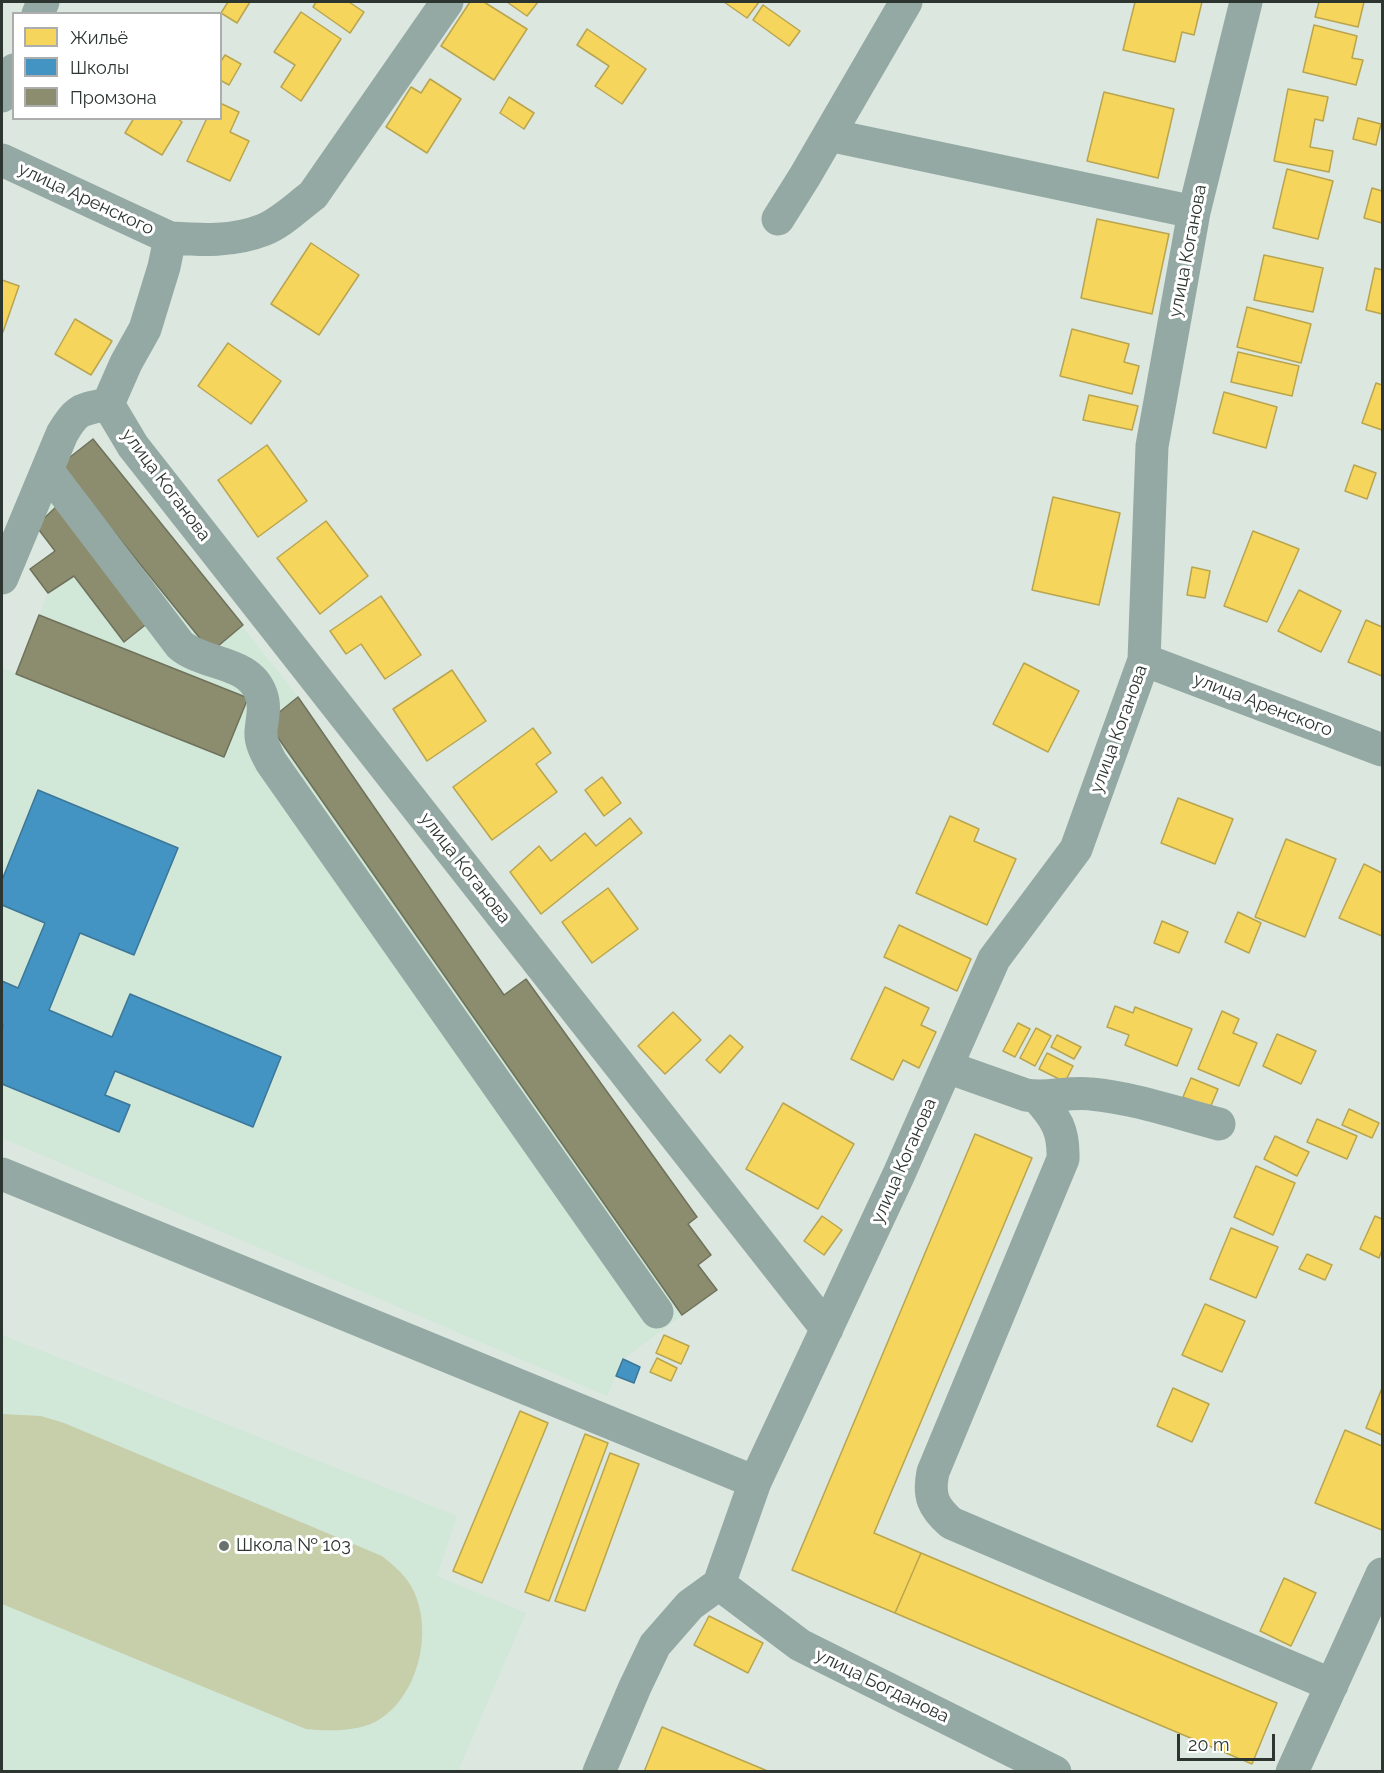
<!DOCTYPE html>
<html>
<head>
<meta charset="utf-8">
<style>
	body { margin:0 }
	#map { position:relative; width:1384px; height:1773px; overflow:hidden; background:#dbe7df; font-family:Raleway,sans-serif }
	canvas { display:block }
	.frame { position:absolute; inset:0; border:3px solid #2c3530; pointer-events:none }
	.legend { position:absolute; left:12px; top:12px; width:210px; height:108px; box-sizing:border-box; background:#fff; border:2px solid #abaeac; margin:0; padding:8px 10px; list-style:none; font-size:18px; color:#2c3530 }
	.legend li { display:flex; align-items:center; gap:12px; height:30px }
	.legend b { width:30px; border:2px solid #abaeac }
	.scale { position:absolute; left:1177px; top:1734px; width:98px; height:27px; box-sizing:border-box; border:3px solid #2c3530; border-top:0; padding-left:8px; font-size:18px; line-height:21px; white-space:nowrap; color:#2c3530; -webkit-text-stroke:4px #fff; paint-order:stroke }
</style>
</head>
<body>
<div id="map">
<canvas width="1384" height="1773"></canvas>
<div class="frame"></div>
<ul class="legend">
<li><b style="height:16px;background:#f6d55c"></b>Жильё</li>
<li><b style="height:16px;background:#4393c3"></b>Школы</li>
<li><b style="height:16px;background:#8c8c6e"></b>Промзона</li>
</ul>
<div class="scale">20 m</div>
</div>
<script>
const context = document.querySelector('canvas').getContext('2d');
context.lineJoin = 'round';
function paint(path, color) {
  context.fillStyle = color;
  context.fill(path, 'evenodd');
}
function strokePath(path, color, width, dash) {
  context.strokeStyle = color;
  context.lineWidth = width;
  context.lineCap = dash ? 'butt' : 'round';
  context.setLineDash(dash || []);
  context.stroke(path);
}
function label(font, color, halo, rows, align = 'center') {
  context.font = font + ' Raleway,sans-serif';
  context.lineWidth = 6;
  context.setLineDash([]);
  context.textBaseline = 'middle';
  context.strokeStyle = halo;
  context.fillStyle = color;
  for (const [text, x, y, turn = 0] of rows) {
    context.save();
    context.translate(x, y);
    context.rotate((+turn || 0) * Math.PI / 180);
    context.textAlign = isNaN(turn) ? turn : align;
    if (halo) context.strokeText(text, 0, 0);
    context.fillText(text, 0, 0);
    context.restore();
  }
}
const built = new Path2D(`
	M93 439 298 697 504 995 526 979 697 1217 689 1225 711 1255 698 1265 717 1290 623 1359 607 1396 2 1138V668L16 673 48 593 30 569 55 550 36 526 60 465Z
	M2 1335 457 1516 437 1576 526 1613 458 1771H2Z`);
const green = new Path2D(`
	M2 1414 41 1416 64 1423 382 1556C393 1565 404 1574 411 1586 435 1628 419 1698 375 1722 354 1732 328 1731 306 1729L2 1604Z`);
const homes = new Path2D(`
	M228 2H250L237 23 221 13Z
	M316 2H349L364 12 350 33 313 7Z
	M470 2H484L527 29 494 80 441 46Z
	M507 2H538L527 16Z
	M724 2H759L747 18Z
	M1135 2H1202L1194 35 1182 32 1175 62 1123 50Z
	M1319 2H1364L1358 27 1315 17Z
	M763 5 800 31 789 46 753 20Z
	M301 12 341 39 301 101 281 87 295 65 274 52Z
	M1314 25 1357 36 1352 58 1363 60 1356 85 1303 72Z
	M587 29 646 69 622 104 595 86 609 66 577 45Z
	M225 55 241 64 229 85 220 80V63Z
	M430 79 461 99 427 153 386 127 411 87 421 93Z
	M1288 89 1328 97 1323 121 1315 119 1310 147 1333 151 1329 172 1274 161Z
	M1104 92 1174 109 1158 178 1087 161Z
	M509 97 534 113 524 129 500 113Z
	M220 103 239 112 230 132 249 141 230 181 187 161 207 118H220Z
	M134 118H177L182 122 162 155 125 133Z
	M1358 118 1381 124 1376 145 1353 139Z
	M1287 169 1333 181 1318 239 1273 228Z
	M1372 188 1382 191V223L1364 218Z
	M1097 219 1169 234 1152 314 1081 298Z
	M311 243 359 275 319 335 271 304Z
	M1264 255 1323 268 1313 312 1254 300Z
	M1375 268 1382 270V314L1366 310Z
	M2 280 19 286 3 332 2 331Z
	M1247 307 1311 324 1301 363 1237 347Z
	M75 319 112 341 91 375 55 354Z
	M1072 329 1129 344 1124 362 1139 366 1132 394 1060 376Z
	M228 343 281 381 251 424 198 386Z
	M1238 352 1299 366 1292 396 1231 382Z
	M1376 383 1382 385V430L1362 423Z
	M1224 392 1277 407 1266 448 1213 433Z
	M1089 395 1138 406 1132 430 1083 420Z
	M267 445 307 501 258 537 218 480Z
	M1354 465 1376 473 1367 499 1345 491Z
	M1053 497 1120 513 1099 605 1032 590Z
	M326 521 368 576 320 614 277 558Z
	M1253 531 1299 549 1267 622 1224 606Z
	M1192 567 1210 571 1205 598 1187 595Z
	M1299 590 1341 611 1321 652 1278 631Z
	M381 596 421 655 385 679 361 644 346 654 330 631Z
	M1366 620 1382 627V676L1348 662Z
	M1024 663 1079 691 1048 752 993 724Z
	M452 670 486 721 427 761 393 709Z
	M533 728 551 753 536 764 557 792 492 840 453 787Z
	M602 777 621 803 604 816 585 790Z
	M1178 798 1233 819 1215 864 1161 843Z
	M950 816 979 829 974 841 1016 859 987 925 916 893Z
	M630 818 642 833 541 914 510 872 539 846 551 861 585 833 596 846Z
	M1286 839 1336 859 1305 937 1255 917Z
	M1364 864 1382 873V936L1339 918Z
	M608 888 638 929 592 963 562 922Z
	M1238 912 1261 923 1249 953 1225 942Z
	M1162 921 1188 932 1179 953 1154 943Z
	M899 925 971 959 957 991 884 957Z
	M885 987 929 1008 921 1025 936 1032 919 1068 903 1060 893 1080 851 1059Z
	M1115 1006 1133 1013 1135 1007 1192 1029 1177 1066 1125 1045 1129 1035 1107 1027Z
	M1222 1011 1239 1019 1233 1033 1257 1043 1239 1086 1198 1069Z
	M673 1012 701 1040 665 1074 638 1046Z
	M1018 1023 1030 1029 1015 1057 1003 1051Z
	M1036 1028 1051 1036 1035 1066 1020 1058Z
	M1277 1034 1316 1051 1301 1084 1263 1066Z
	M730 1035 743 1047 720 1073 706 1060Z
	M1057 1035 1081 1047 1074 1059 1051 1047Z
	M1047 1053 1073 1066 1065 1082 1039 1069Z
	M1191 1078 1218 1089 1210 1108 1183 1097Z
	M783 1103 854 1144 818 1209 746 1169Z
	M1349 1109 1379 1123 1372 1138 1342 1125Z
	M1317 1119 1357 1136 1347 1159 1307 1142Z
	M975 1134 1032 1158 874 1533 921 1553 895 1613 792 1570Z
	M1275 1136 1309 1152 1297 1176 1264 1159Z
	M1256 1166 1295 1183 1273 1235 1234 1217Z
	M822 1216 842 1230 824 1255 804 1241Z
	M1375 1216 1382 1219V1250L1379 1258 1360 1249Z
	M1231 1228 1278 1247 1256 1298 1210 1279Z
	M1307 1254 1332 1265 1325 1280 1299 1269Z
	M1205 1304 1245 1321 1222 1372 1182 1355Z
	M664 1335 689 1346 681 1364 656 1353Z
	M657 1358 677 1368 671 1381 650 1372Z
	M1173 1388 1209 1404 1192 1442 1157 1426Z
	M1382 1388V1435L1366 1428Z
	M520 1411 548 1423 482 1583 453 1571Z
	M1345 1430 1382 1446V1530L1315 1503Z
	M585 1434 608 1443 549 1601 525 1592Z
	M610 1453 639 1464 585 1611 555 1601Z
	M921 1553 1277 1703 1252 1764 895 1613Z
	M1284 1578 1316 1593 1291 1646 1260 1631Z
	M709 1616 763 1643 748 1673 694 1645Z
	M662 1727 770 1772H644Z`);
const schools = new Path2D(`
	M38 790 178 848 134 955 80 933 49 1010 112 1037 130 994 281 1057 253 1127 115 1071 105 1095 130 1105 119 1132 2 1084V1029L3 1025 2 1024V981L18 988 45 923 2 905V880Z
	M623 1359 640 1367 634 1383 616 1376Z`);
const industry = new Path2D(`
	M93 439 243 625 211 652 60 465Z
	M57 506 149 622 124 642 74 576 48 593 30 569 55 551 36 526Z
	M39 615 248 698 224 757 16 674Z
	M298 697 504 995 526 979 697 1217 688 1224 711 1255 698 1265 717 1290 682 1315 267 722Z`);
const minor = new Path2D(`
	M38 14 43 2
	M2 96 14 70
	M829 135 1194 212
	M2 160 170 238
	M778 219 805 176 906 2
	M108 404 133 446 827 1329
	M47 470 180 645C204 666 249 660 261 694 266 707 262 718 261 731 260 742 266 753 271 762L657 1312
	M2 578 62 434C77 408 81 410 108 404L126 363 145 329 164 267 170 238C201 240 233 242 263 230 281 223 297 207 313 195L447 2
	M1144 660 1382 750
	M947 1067 1026 1095C1047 1099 1069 1091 1091 1094 1134 1098 1177 1113 1219 1124
	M1037 1097C1056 1118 1064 1130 1063 1159L933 1472C928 1496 933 1507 951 1523L1332 1685
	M2 1174 755 1482
	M719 1584 800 1645 1055 1772
	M599 1772 635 1687 655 1645 690 1605 719 1584 755 1482 899 1174 994 959 1076 849 1144 660 1152 446 1194 212 1246 2
	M1292 1772 1382 1574`);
const markers = [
	[224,1546,6,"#69736d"]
];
const streetNames = [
	["улица Аренского",86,199,25],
	["улица Коганова",1188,251,-79],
	["улица Коганова",166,485,53],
	["улица Аренского",1263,705,21],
	["улица Коганова",1119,729,-70],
	["улица Коганова",465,868,52],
	["улица Коганова",904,1161,-66],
	["улица Богданова",882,1686,26]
];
const poiNames = [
	["Школа № 103",236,1546]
];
paint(built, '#d1e7d8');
paint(green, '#c7ceaa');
paint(homes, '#f6d55c');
strokePath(homes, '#b9a54f', 1.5);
paint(schools, '#4393c3');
strokePath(schools, '#3c7797', 1.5);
paint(industry, '#8c8c6e');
strokePath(industry, '#6f725b', 1.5);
strokePath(minor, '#95a9a4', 33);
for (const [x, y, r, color] of markers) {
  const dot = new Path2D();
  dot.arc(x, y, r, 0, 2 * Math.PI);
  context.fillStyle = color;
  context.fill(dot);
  strokePath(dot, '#fff', 2);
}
label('18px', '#2c3530', '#fff', streetNames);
label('18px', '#2c3530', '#fff', poiNames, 'left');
</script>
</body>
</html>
